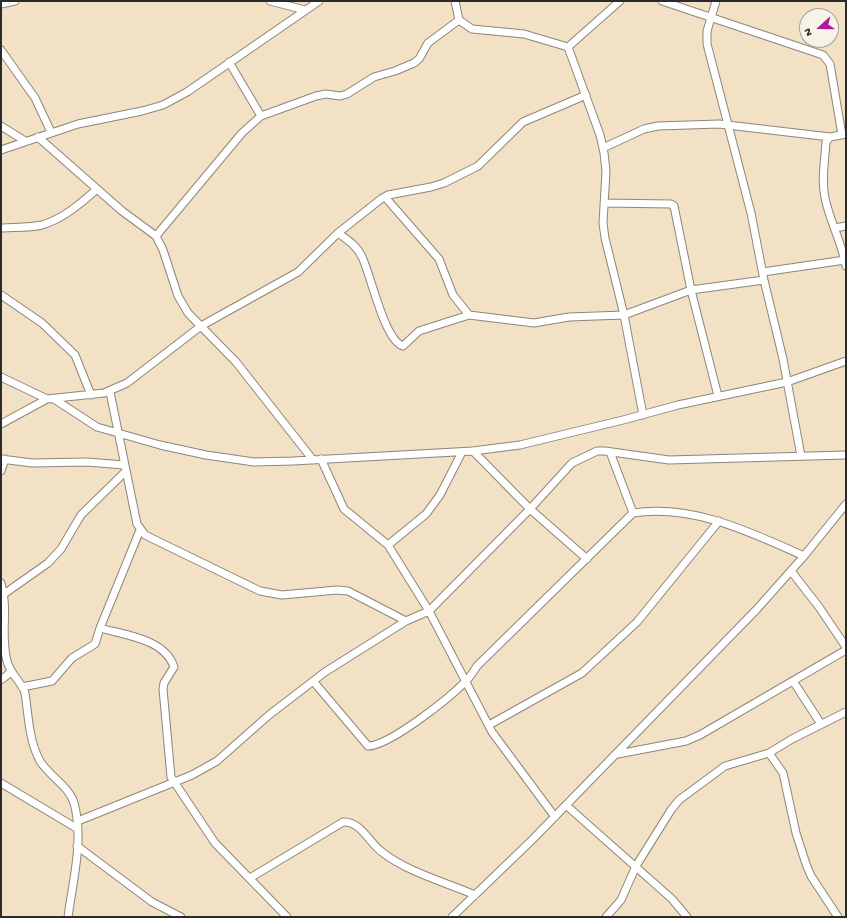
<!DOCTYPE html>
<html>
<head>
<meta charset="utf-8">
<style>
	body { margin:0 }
	#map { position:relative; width:847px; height:918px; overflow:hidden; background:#f2e1c5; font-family:"Gochi Hand",sans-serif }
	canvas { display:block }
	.frame { position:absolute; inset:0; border:2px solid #2b2b2b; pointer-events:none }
	.north { position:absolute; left:799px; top:8px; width:40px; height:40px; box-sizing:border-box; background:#f7f3e8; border:1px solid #a5a39c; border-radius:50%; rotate:249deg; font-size:11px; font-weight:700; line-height:16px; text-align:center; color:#2b2b2b }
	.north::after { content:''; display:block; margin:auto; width:14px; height:18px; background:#b5179e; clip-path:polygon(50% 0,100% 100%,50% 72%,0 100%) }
</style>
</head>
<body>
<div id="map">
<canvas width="847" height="918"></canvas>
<div class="frame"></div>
<div class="north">N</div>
</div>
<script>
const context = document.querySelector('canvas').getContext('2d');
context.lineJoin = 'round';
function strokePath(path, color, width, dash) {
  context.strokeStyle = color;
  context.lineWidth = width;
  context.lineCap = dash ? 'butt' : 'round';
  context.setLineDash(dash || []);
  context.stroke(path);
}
const minor = new Path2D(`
	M270 1 305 10
	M455 1 459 20 472 29 524 34 568 47 600 135 604 153 606 171 603 223 605 238 624 315 643 415
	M662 1 823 55 830 64 842 135
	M716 1 707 31V44L751 213 764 280 783 359 801 456
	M1 4 15 1
	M568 47 620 1
	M1 50 35 98 51 132
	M229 62 261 116
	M1 126 25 141
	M846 134 830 137 826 142C825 160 821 180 825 198 830 222 842 243 846 266
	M38 137 122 211 156 236 163 250 178 296 188 313 236 362 313 460
	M603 148 644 129 658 126 719 124 830 137
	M1 150 78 124 142 111 163 105 187 92 319 1
	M385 197 439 259 453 295 469 315
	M604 203 671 204 674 206 691 290 718 396
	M1 228C14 227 29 228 42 225 63 219 80 204 96 190
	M835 228 846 226
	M338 233C348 240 357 246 362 257 371 275 384 340 403 346L419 331 469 315 534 323 569 317 624 315 691 290 764 280
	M156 236 242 133 261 116 316 96 326 94 340 96 347 94 374 77 395 71 414 63 419 59 428 43 459 20
	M763 272 845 260
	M1 295 42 323 75 355 91 395
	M1 377 47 399
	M110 392 137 524 145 535 260 591 282 595 337 590 348 591 406 621
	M54 399 97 427 160 445 206 455 254 462 293 461 473 451 520 445 623 420 678 405 787 382 846 361
	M1 424 47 399 104 393 127 383 201 326 298 272 338 233 381 199 388 195 431 187 444 183 478 166 523 122 586 95
	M473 451 530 509 587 559
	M610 452 633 513
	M1 459 32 463 87 462 124 465
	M321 459 344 509 388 545 429 611 492 732 555 817
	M1 471 5 459
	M388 545 426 514 440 495 462 452
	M791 571 819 607 846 647
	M1 583C9 609 0 635 7 661 10 673 19 680 24 690 26 695 26 702 27 708 29 725 31 745 40 761 49 776 69 786 74 803 84 839 73 880 68 917
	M4 594 48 563 61 549 81 515 125 472
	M100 628C125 635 165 639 174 667L164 683 163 689 171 777 215 843 287 917
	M1 680 11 672
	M313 681 368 746C389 746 448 699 464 683 469 679 473 672 477 666L633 513C693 504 750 532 804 556
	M793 681 821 724
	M22 687 52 681 72 658 95 644 100 628 140 530
	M489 725 582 673 637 622 719 521
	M769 753 783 773 796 833 806 864 811 876 838 917
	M618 754 686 741 700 735 846 650
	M1 783 78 829
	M567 806 672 899 687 917
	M78 821 192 775 217 761 269 715 325 672 406 621 429 611 530 509 572 463 597 451H605L669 460 846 455
	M77 846 152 902 181 917
	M250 878 343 822C361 821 369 843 382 852 407 872 445 882 475 895
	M452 917 532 840 757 609 804 556 846 504
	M606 917 621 900 636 866 671 810 679 800 725 766 769 753 792 739 846 712`);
strokePath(minor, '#8e8678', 9);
strokePath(minor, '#fff', 7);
</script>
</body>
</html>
